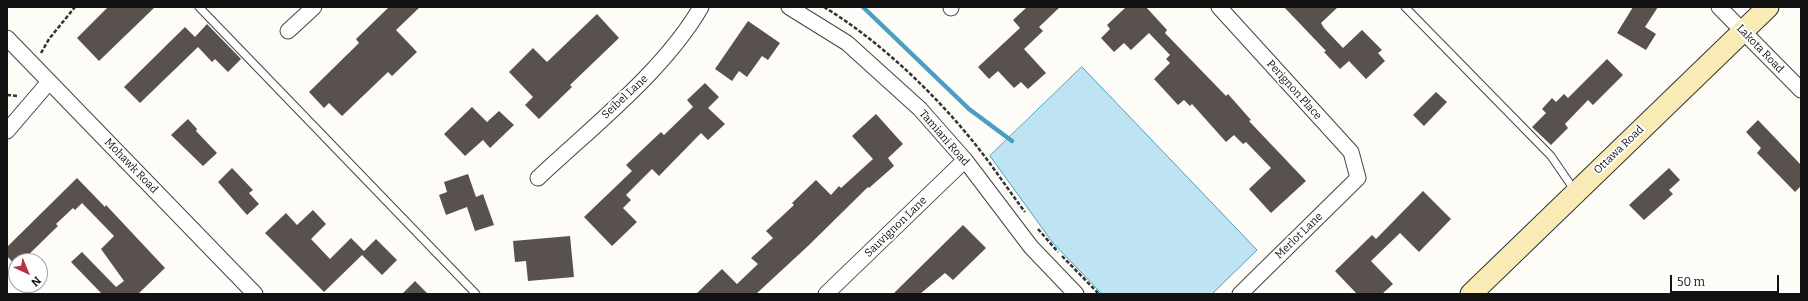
<!DOCTYPE html>
<html>
<head>
<meta charset="utf-8">
<style>
	body { margin:0 }
	#map { position:relative; width:1808px; height:301px; overflow:hidden; background:#fefcf6; font-family:Bitter,serif }
	canvas { display:block }
	.frame { position:absolute; inset:0; border:8px solid #111; pointer-events:none }
	.north { position:absolute; left:8px; top:253px; width:40px; height:40px; box-sizing:border-box; background:#fff; border:1px solid #a0a0a0; border-radius:50%; rotate:136deg; font-size:11px; font-weight:700; line-height:16px; text-align:center; color:#111 }
	.north::after { content:''; display:block; margin:auto; width:14px; height:18px; background:#b73345; clip-path:polygon(50% 0,100% 100%,50% 72%,0 100%) }
	.scale { position:absolute; left:1670px; top:275px; width:109px; height:18px; box-sizing:border-box; border:2px solid #111; border-top:0; padding-left:5px; font-size:12px; line-height:14px; white-space:nowrap; color:#111; -webkit-text-stroke:3px #fff; paint-order:stroke }
</style>
</head>
<body>
<div id="map">
<canvas width="1808" height="301"></canvas>
<div class="frame"></div>
<div class="north">N</div>
<div class="scale">50 m</div>
</div>
<script>
const context = document.querySelector('canvas').getContext('2d');
context.lineJoin = 'round';
function paint(path, color) {
  context.fillStyle = color;
  context.fill(path, 'evenodd');
}
function strokePath(path, color, width, dash) {
  context.strokeStyle = color;
  context.lineWidth = width;
  context.lineCap = dash ? 'butt' : 'round';
  context.setLineDash(dash || []);
  context.stroke(path);
}
function label(font, color, halo, rows, align = 'center') {
  context.font = font + ' Bitter,serif';
  context.lineWidth = 4;
  context.setLineDash([]);
  context.textBaseline = 'middle';
  context.strokeStyle = halo;
  context.fillStyle = color;
  for (const [text, x, y, turn = 0] of rows) {
    context.save();
    context.translate(x, y);
    context.rotate((+turn || 0) * Math.PI / 180);
    context.textAlign = isNaN(turn) ? turn : align;
    if (halo) context.strokeText(text, 0, 0);
    context.fillText(text, 0, 0);
    context.restore();
  }
}
const water = new Path2D(`
	M1082 67 1257 250 1212 294H1102L1053 243 990 156Z`);
const stream = new Path2D(`
	M863 7 969 109 1012 141`);
const building = new Path2D(`
	M108 7H155L99 61 77 38Z
	M389 7H420L396 30 417 52 392 76 388 72 342 116 329 103 324 108 309 92 359 43 356 39Z
	M1027 7H1060L1039 27 1043 31 1024 49 1046 73 1028 89 1021 82 1014 88 998 71 989 79 978 67 1020 28 1013 20Z
	M1126 7H1146L1167 30 1165 33 1226 96 1228 94 1251 120 1249 121 1306 181 1271 213 1249 189 1271 168 1246 142 1243 144 1234 135 1226 142 1192 104 1190 106 1184 100 1178 105 1154 79 1170 63 1166 59 1170 55 1149 33 1131 50 1124 43 1114 52 1101 38 1110 29 1107 25Z
	M1284 7H1338L1321 23 1324 28 1343 48 1362 30 1382 50 1378 53 1385 61 1366 79 1349 61 1340 69 1324 52 1326 51Z
	M1633 7H1658L1645 27 1656 34 1646 50 1617 33Z
	M597 14 619 38 570 85 572 87 539 119 525 105 533 97 509 72 533 48 547 62Z
	M748 21 780 43 768 60 762 56 747 77 739 71 732 81 715 69Z
	M207 24 241 59 228 72 215 59 212 62 198 47 140 103 124 87 185 27 195 37Z
	M1607 59 1623 75 1593 105 1588 100 1565 124 1568 128 1551 145 1532 127 1546 113 1542 109 1552 98 1556 102 1564 94 1568 98Z
	M705 83 719 97 708 108 725 124 708 140 701 133 659 176 652 169 626 195 631 200 623 208 637 222 612 246 584 217 632 171 626 165 661 132 664 135 693 107 687 100Z
	M1436 92 1447 102 1424 126 1413 115Z
	M472 107 487 122 499 111 514 125 490 148 483 140 465 156 444 134Z
	M876 114 903 144 888 158 894 166 869 188 868 187 808 246 756 294H696L722 269 737 284 758 264 751 258 773 238 766 231 794 205 792 203 816 180 831 195 839 186 841 188 873 159 852 136Z
	M188 119 197 129 196 131 217 153 203 166 171 135Z
	M1758 120 1801 165V186L1795 192 1757 153 1761 148 1746 132Z
	M232 168 253 190 249 193 259 204 247 215 218 182Z
	M1669 168 1680 180 1669 190 1673 194 1644 220 1629 205Z
	M468 174 476 197 483 194 494 225 475 231 467 207 446 215 439 195 447 192 444 182Z
	M77 178 105 207 106 205 165 268 138 294H102L71 262 82 252 116 287 124 281 101 249 114 236 82 203 75 210 73 208 56 224 58 226 22 261H16V266L7 256V247Z
	M1423 191 1451 219 1419 252 1400 233 1371 261 1393 284 1382 294H1357L1335 271 1372 235 1376 239Z
	M313 210 326 224 311 239 330 259 351 238 364 251 376 239 397 260 382 275 362 255 324 292 265 233 286 213 297 225Z
	M963 225 986 248 953 280 945 273 920 294H893Z
	M570 236 574 277 528 281 526 261 515 262 513 241Z
	M415 281 428 294H402Z`);
const path = new Path2D(`
	M824 7C878 40 931 90 971 139 990 162 1007 188 1025 212
	M41 53 49 39 75 7
	M7 95 18 96
	M1038 229 1058 252
	M1062 256 1099 294`);
const lane = new Path2D(`
	M199 7 476 294
	M1405 7 1551 156 1575 191`);
const street = new Path2D(`
	M789 7 847 43 920 109 965 160 1031 247 1076 294
	M1219 7 1351 152 1358 178 1240 294
	M1719 7 1801 90
	M951 8V7
	M288 31 314 7
	M7 38 255 294
	M7 131 49 82
	M538 178C591 128 665 70 701 7
	M826 294 965 160`);
const secondary = new Path2D(`
	M1471 294 1768 7`);
const streetNames = [
	["Lakota Road",1760,49,46],
	["Perignon Place",1294,90,48],
	["Seibel Lane",625,97,-43],
	["Tamiani Road",944,138,49],
	["Ottawa Road",1619,150,-44],
	["Mohawk Road",131,166,46],
	["Sauvignon Lane",896,227,-44],
	["Merlot Lane",1299,236,-44]
];
paint(water, '#bee3f2');
strokePath(water, '#4a9ec3', 1);
strokePath(stream, '#4a9ec3', 4.5);
paint(building, '#59514e');
strokePath(lane, '#444', 9);
strokePath(street, '#444', 17);
strokePath(secondary, '#333', 23);
strokePath(path, '#333', 2.5, [4, 2]);
strokePath(lane, '#fff', 7);
strokePath(street, '#fff', 15);
strokePath(secondary, '#f9ebb6', 21);
label('11px', '#111', '#fff', streetNames);
</script>
</body>
</html>
